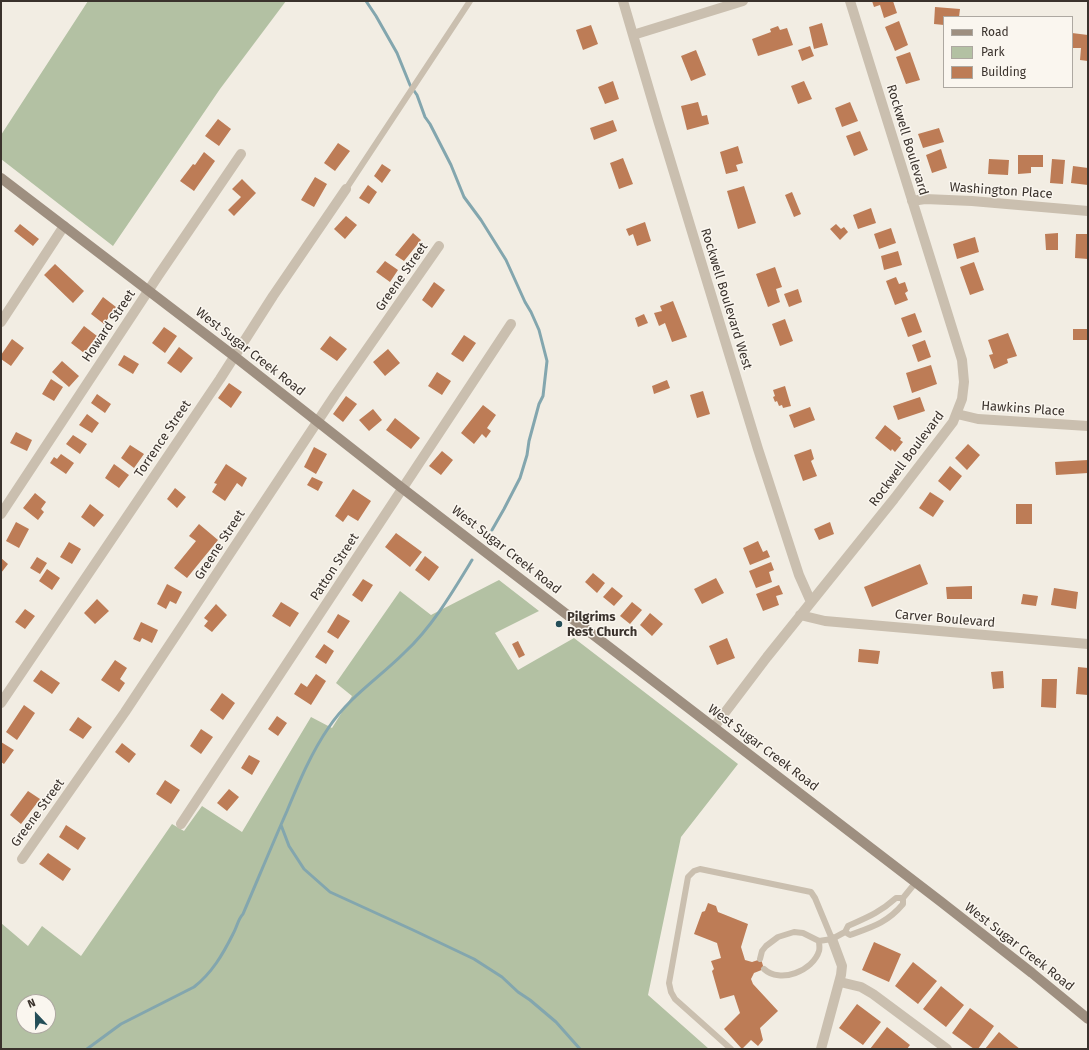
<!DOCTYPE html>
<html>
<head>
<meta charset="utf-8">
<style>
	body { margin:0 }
	#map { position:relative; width:1089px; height:1050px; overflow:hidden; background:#f2ede3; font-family:"Fira Sans",sans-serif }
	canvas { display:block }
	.frame { position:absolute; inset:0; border:2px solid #3a322c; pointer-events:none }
	.legend { position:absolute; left:943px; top:16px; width:130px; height:72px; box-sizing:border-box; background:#faf6ef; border:1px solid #ada8a1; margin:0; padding:5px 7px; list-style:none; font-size:12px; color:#3a322c }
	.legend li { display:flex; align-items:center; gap:8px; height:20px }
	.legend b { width:20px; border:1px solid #ada8a1 }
	.north { position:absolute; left:16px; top:994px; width:40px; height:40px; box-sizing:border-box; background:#faf6ef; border:1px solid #ada8a1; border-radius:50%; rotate:338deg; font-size:11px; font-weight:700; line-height:16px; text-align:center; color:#3a322c }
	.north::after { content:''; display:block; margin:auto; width:14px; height:18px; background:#244e58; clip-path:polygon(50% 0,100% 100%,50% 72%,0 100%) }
</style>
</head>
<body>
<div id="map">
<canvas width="1089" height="1050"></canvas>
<div class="frame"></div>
<ul class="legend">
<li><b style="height:5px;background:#9e8f80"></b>Road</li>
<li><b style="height:11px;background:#b3c1a3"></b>Park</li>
<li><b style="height:11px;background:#bd7c56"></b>Building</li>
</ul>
<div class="north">N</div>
</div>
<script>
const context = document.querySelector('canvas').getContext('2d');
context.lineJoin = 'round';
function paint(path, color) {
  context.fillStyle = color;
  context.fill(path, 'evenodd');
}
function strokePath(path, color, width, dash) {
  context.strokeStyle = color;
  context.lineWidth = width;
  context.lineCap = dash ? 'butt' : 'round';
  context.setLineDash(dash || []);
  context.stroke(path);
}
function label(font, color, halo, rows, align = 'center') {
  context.font = font + ' "Fira Sans",sans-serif';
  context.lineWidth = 3;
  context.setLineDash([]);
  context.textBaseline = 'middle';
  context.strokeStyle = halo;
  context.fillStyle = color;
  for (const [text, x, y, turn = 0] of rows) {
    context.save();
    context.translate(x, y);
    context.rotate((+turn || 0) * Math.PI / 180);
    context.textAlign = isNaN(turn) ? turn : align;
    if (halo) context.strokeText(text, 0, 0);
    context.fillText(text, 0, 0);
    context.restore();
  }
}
const green = new Path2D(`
	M88 1H286L220 89 113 246 1 159V135Z
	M499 580 539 611 495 633 518 670 574 638 738 764 681 837 648 995 709 1049H1V923L28 946 42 926 81 956 172 824 184 831 202 806 242 832 311 717 332 728 352 696 336 683 400 591 431 615ZM24 1002H48V1026H24Z`);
const stream = new Path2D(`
	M366 1 376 16 397 53 410 85 417 95 425 117 430 124 451 165 464 197 481 220 506 260 525 302 531 312 539 330 547 361 543 396 539 404 529 441 527 455 520 478 504 509 492 530
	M281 825 289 846 304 869 330 892 413 930 474 959 502 977 518 992 530 1000 556 1022 580 1049
	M87 1049 121 1024 194 987C212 973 223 954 233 934 237 927 238 919 243 914 258 879 272 845 287 811 299 782 311 753 329 727 349 697 379 678 404 653 432 627 452 593 472 560`);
const building = new Path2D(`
	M872 1H893L897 13 884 18 880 5 874 7Z
	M935 7 960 9 959 17H944V25L934 24Z
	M899 21 908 45 895 51 885 27Z
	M822 23 828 45 814 49 809 27Z
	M591 25 598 44 583 50 576 30Z
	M778 26 780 30 787 28 793 45 758 56 752 39 771 32 770 29Z
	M1072 33 1088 35V61L1080 60 1081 48H1072Z
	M810 46 814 56 802 61 798 50Z
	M696 50 706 75 691 81 681 56Z
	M910 52 920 80 906 84 896 57Z
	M613 81 619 99 605 104 598 87Z
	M804 81 812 99 798 104 791 86Z
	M698 102 702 116 707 115 709 124 687 130 681 106Z
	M850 102 858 121 842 127 835 108Z
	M218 119 231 129 219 146 205 136Z
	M613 120 617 131 594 140 590 128Z
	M939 128 944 142 923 148 918 134Z
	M860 131 868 150 854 156 846 136Z
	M338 143 350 151 335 171 324 163Z
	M738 146 743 163 736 165 738 171 726 174 720 152Z
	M941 149 947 168 932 173 926 155Z
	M204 152 215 161 194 191 180 181 193 164 195 165Z
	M1018 155H1043V167H1031V173L1018 174Z
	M623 158 633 184 619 189 610 163Z
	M989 159 1009 160 1008 175 988 174Z
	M1052 159 1065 160 1063 184 1050 183Z
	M382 164 391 170 382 183 374 176Z
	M1073 166 1088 168V185L1071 183Z
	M315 177 327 184 314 207 301 200Z
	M242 179 256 193 234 216 228 210 241 197 232 189Z
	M368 185 377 192 369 204 359 198Z
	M744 186 756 223 738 229 727 191Z
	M792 192 801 214 794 217 785 195Z
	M871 208 876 223 858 229 853 215Z
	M346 216 357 225 345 239 334 229Z
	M645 222 651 241 637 246 633 234 629 236 626 229Z
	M20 224 39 239 33 246 14 231Z
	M836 224 841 229 844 227 848 232 840 240 830 229Z
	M891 228 896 243 879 249 874 234Z
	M413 233 421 240 404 261 395 255Z
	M1058 233V250H1046L1045 234Z
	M1076 234H1088V259L1075 258Z
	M975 237 979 252 957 259 953 244Z
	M898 251 902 265 884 270 881 256Z
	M385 261 398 270 390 282 376 272Z
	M974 262 984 290 970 295 960 267Z
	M55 264 84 291 73 303 44 275Z
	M775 267 782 287 776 289 780 302 768 307 756 274Z
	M896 277 899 284 905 282 908 291 905 293 908 300 895 305 886 281Z
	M434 282 445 290 432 308 422 300Z
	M798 289 802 302 789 307 784 294Z
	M103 297 116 307 104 324 91 314Z
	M673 301 687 337 672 342 665 323 659 326 654 313 662 311 660 306Z
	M915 313 922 332 908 337 901 318Z
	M644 314 648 323 638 327 635 318Z
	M785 319 793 341 780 346 772 324Z
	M84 326 97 336 84 353 71 343Z
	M164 327 177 336 165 353 152 343Z
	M1073 329H1088V340H1073Z
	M1008 333 1017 356 1007 359 1008 363 994 369 989 355 993 354 988 340Z
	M464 335 476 343 463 362 451 354Z
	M330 336 347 349 337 361 320 349Z
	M12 339 24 348 11 366 1 359V355Z
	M925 340 931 357 918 362 912 345Z
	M179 347 193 358 181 373 167 363Z
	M388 349 400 363 385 376 373 362Z
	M124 355 139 364 133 374 118 365Z
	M62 361 79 376 69 387 52 372Z
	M931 365 937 384 912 393 906 373Z
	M437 372 451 381 442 395 428 386Z
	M51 379 63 387 54 401 42 394Z
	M667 380 670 388 654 394 652 386Z
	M229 383 242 392 231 408 218 398Z
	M785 386 791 406 783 408 782 405 779 406 777 401 775 402 773 397 775 396 773 390Z
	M703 391 710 414 697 418 690 395Z
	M97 394 111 404 105 413 91 403Z
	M346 396 357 404 343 422 333 414Z
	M920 397 925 411 898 420 893 406Z
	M483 405 496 415 487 428 491 431 486 438 482 434 474 444 461 433Z
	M810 407 815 420 794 428 789 415Z
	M373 409 382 420 369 431 359 420Z
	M87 414 99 423 92 433 79 425Z
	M395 418 420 438 411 449 386 430Z
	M885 425 901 438 900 440 903 442 895 452 892 449 891 451 875 438Z
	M16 432 32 440 27 451 10 443Z
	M73 435 87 444 80 454 66 444Z
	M968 444 980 455 967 470 955 458Z
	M130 445 144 454 134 468 121 458Z
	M314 447 327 454 316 474 304 467Z
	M811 449 814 459 811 461 817 476 803 481 794 455Z
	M442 451 453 460 441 475 429 466Z
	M61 454 74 463 66 474 50 463 54 457 57 459Z
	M1088 460V473L1056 475 1055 462Z
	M114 464 129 475 119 488 105 478Z
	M226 464 247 478 242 487 237 483 225 501 212 492 217 484 214 483Z
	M950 466 962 476 950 491 938 481Z
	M312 477 323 482 318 491 307 485Z
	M175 488 186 497 177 508 167 499Z
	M353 489 371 501 358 521 348 515 343 522 335 516Z
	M930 492 944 501 933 517 919 508Z
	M35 493 46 502 41 509 44 512 38 520 23 508Z
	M90 504 104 515 94 527 81 517Z
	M1016 504H1032V524H1016Z
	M16 522 29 529 19 548 6 541Z
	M830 522 834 534 819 540 814 529Z
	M199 524 218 540 187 578 174 568 196 541 189 536Z
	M396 533 422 552 410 567 385 547Z
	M758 541 763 552 767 550 770 557 750 565 743 548Z
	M69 542 81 549 72 564 60 557Z
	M425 556 439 567 429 581 415 570Z
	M37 557 47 563 40 574 30 568Z
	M1 558 8 564 1 573Z
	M771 562 774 570 769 572 772 582 756 588 749 571Z
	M920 564 928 584 872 607 864 587Z
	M47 569 60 578 52 590 39 581Z
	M593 573 605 583 597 593 585 582Z
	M716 578 724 593 702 604 694 589Z
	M363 579 373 585 362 602 352 595Z
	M167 584 182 592 176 604 170 601 166 609 157 604Z
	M779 585 783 594 776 596 779 605 763 611 756 594Z
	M972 586V599H947L946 587Z
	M612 587 623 596 614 606 603 597Z
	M1054 588 1078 592 1076 609 1051 605Z
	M1023 594 1038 596 1036 606 1021 604Z
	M97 599 109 611 95 624 84 613Z
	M281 602 299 613 290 627 272 616Z
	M632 602 642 610 630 624 620 616Z
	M216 604 227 615 212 632 204 626 208 621 204 618Z
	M25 609 35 616 25 629 15 622Z
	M650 613 663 624 652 636 640 625Z
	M338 614 350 621 338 639 327 632Z
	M141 622 158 630 152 643 142 638 140 642 133 639Z
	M727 638 735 658 717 665 709 646Z
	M518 641 525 655 519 658 512 644Z
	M324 644 334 651 326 664 315 657Z
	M859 649 880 651 878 664 858 662Z
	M115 660 127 668 120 679 125 683 119 692 101 680Z
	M1078 667 1088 668V695L1076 694Z
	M41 670 60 683 52 694 33 681Z
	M1003 671 1004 688 993 689 991 672Z
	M316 674 326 681 311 705 294 694 301 683 307 687Z
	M1042 679H1057L1056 708 1041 707Z
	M222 693 235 703 223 720 210 710Z
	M24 705 35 713 17 740 6 732Z
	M277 716 287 723 278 736 268 729Z
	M78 717 92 727 83 739 69 730Z
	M201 729 213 737 201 754 190 746Z
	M1 742 14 750 4 764 1 762Z
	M122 743 136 754 129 763 115 752Z
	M249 755 260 761 252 775 241 768Z
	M165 780 180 790 171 804 156 794Z
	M229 789 239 797 227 811 217 803Z
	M28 791 40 799 21 824 10 815Z
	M66 825 86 838 78 850 59 837Z
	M48 853 71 869 63 881 39 864Z
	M708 903 716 906 718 912 748 924 741 947 745 960 752 962 761 959 764 969 754 973 751 979 753 984 778 1011 760 1028 763 1040 758 1046 751 1040 742 1049 724 1029 740 1013 734 995 720 999 712 971 714 969 711 961 721 958 717 943 694 934 702 912 705 911Z
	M874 942 901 954 889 982 862 970Z
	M913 962 937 981 918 1004 895 986Z
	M941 986 964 1005 946 1027 923 1009Z
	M857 1004 881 1022 863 1045 839 1028Z
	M970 1008 994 1026 978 1049H974L952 1033Z
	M887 1027 910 1045 907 1049H870Z
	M999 1032 1011 1042 1020 1049H985Z`);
const lane = new Path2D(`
	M346 189 470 1
	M903 898 916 882
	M760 959 762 951 766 946 778 937 794 932 803 933 819 941 832 939 845 932 848 926C868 917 879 913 896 898H903V904C887 923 872 927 850 935L845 932
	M764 969C780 984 813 971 819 951 820 948 819 944 819 941
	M731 1049 675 999 671 992 669 983 688 877 694 871 700 869 811 892 815 898 832 939`);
const street = new Path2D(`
	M623 1 658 120 758 449 799 575 811 602
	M633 35 743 1
	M912 201 925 199 972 201 1088 211
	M1 322 64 226
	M957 414 978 419 1088 426
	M1 514 158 276 241 154
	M800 615 825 621 1088 644
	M1 703 220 379 273 296 346 189
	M714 727 767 657 894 499 953 422 962 399 964 382 962 360 850 1
	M181 824 511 324
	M22 859 125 712 335 395 439 246
	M840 982 861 987 873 994 947 1049
	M821 1049 841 975 842 966 832 939`);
const secondary = new Path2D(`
	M1 178 234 356 402 488 940 901 1032 973 1088 1019`);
const markers = [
	[559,624,4,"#244e58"]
];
const streetNames = [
	["Rockwell Boulevard",907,140,73],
	["Washington Place",1001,191,4],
	["Greene Street",402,277,-55],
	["Rockwell Boulevard West",726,299,73],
	["Howard Street",109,326,-56],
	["West Sugar Creek Road",250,352,38],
	["Hawkins Place",1023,409,4],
	["Torrence Street",163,439,-56],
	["Rockwell Boulevard",907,459,-53],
	["Greene Street",220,545,-57],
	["West Sugar Creek Road",506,550,38],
	["Patton Street",335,567,-57],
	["Carver Boulevard",945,619,5],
	["West Sugar Creek Road",763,748,37],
	["Greene Street",38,813,-54],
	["West Sugar Creek Road",1019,947,38]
];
const poiNames = [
	["Pilgrims",567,617],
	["Rest Church",567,632]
];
paint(green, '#b3c1a3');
strokePath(stream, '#83a6ae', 3);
paint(building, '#bd7c56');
strokePath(lane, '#cabfaf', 6);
strokePath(street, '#cabfaf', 10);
strokePath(secondary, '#9e8f80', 10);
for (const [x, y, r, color] of markers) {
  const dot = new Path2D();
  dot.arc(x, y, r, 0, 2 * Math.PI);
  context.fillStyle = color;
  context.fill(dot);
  strokePath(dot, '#faf6ef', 1.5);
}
label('13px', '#3a322c', '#faf6ef', streetNames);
label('bold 13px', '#3a322c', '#faf6ef', poiNames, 'left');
</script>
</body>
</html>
